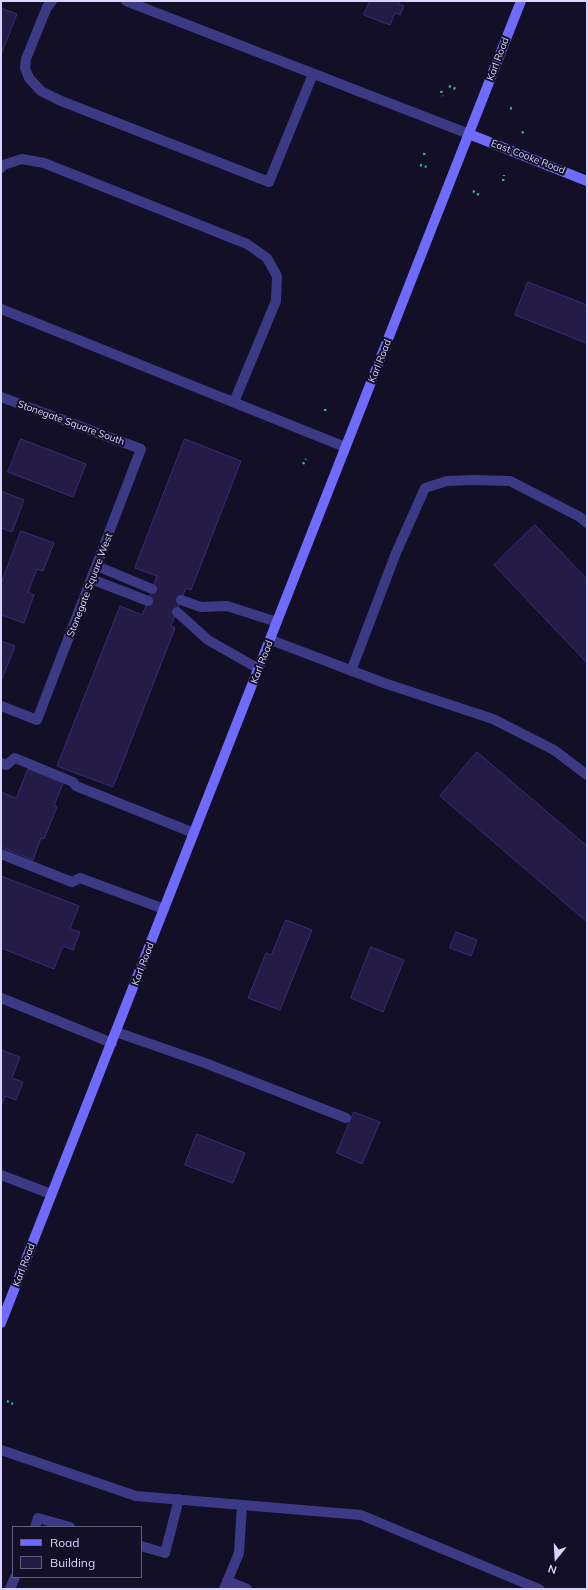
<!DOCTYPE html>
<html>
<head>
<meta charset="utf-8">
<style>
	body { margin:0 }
	#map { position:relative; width:588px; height:1590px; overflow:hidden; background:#130f26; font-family:Mulish,sans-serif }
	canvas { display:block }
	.frame { position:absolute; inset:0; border:2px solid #d9d4ff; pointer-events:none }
	.legend { position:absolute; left:12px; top:1526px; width:130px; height:52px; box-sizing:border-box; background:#130f26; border:1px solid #625e7d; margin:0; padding:5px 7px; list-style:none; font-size:12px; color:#d9d4ff }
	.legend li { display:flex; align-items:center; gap:8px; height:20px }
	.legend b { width:20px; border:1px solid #625e7d }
	.north { position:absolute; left:536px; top:1538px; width:40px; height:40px; -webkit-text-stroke:3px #130f26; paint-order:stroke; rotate:198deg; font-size:11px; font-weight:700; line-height:16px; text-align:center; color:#d9d4ff }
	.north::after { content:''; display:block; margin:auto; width:14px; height:18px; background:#d9d4ff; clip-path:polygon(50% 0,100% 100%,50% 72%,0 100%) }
</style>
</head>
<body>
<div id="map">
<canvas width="588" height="1590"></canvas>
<div class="frame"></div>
<ul class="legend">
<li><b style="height:5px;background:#6f6bff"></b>Road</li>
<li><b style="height:11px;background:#241b47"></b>Building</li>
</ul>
<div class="north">N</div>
</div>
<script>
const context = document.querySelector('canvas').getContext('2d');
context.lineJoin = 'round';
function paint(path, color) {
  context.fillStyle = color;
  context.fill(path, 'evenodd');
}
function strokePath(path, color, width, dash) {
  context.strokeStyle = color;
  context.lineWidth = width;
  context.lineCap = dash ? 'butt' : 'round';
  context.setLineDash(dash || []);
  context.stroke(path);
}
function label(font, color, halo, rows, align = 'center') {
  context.font = font + ' Mulish,sans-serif';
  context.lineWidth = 4;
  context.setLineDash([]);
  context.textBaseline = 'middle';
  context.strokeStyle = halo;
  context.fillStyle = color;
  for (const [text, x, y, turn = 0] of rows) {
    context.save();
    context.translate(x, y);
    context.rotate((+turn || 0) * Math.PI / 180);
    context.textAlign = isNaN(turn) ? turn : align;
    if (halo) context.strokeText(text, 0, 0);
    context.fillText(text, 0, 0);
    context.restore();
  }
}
const building = new Path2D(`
	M370 1H400L398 4 404 6 400 15 395 13 390 25 364 15Z
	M1 8 17 14 1 55Z
	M528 282 587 305V339L586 343 515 315Z
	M21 439 86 464 73 497 8 472Z
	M185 439 241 461 191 590 186 588 181 600 171 626 175 628 113 787 57 766 120 606 142 615 148 601 157 576 135 568Z
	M1 491 24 500 12 532 1 528Z
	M535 525 587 579V663L494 565Z
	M21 531 54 543 43 571 37 569 28 592 34 595 24 623 1 615V584Z
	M1 641 15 646 2 679 1 678Z
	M477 752 587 846V922L440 796Z
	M28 769 63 783 54 806 57 807 44 839 41 838 33 860 1 847V792L16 798Z
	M1 876 79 906 70 929 80 932 73 950 63 946 54 969 1 948Z
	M286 920 312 930 280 1010 248 998 266 953 271 955Z
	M456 932 477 940 471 956 450 948Z
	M371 947 404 960 383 1012 351 998Z
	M1 1050 20 1057 12 1078 23 1082 16 1100 5 1096 1 1107Z
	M354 1112 380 1122 362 1164 337 1153Z
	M197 1134 245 1153 233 1183 185 1165Z`);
const path = new Path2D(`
	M449 86 456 89
	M441 91 443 96
	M510 108 513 109
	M522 133 524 131
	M424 155 425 151
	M420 165 427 167
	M503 181 504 175
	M473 191 479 195
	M325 411 326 407
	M303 464 306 459
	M7 1401 13 1404`);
const lane = new Path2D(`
	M52 1 47 7 26 59 25 68 29 78 41 91 61 101 269 182 313 74
	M126 1 469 134
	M1 168 3 165 22 159 44 163 247 244 267 258 277 276 276 301 234 402
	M1 309 345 447
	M1 397 141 449 37 720 1 706
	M97 566 152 589
	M91 579 148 601
	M181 600 201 607 227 606 277 622
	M177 612 208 640 259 669
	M271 640 384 683 493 719 554 750 587 775
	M351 671 396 553 425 488 447 481 474 480 510 481 580 517 587 523
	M1 763 6 765 15 758 73 782 76 786 194 833
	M1 854 72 882 80 878 164 909
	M1 998 112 1043
	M116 1032 205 1063 346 1118
	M1 1175 51 1194
	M1 1450 136 1496 361 1515 539 1589
	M35 1527 38 1518 70 1527
	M141 1546 165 1553 179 1499
	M227 1581 247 1589
	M10 1589 15 1577
	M224 1589 239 1553 242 1505`);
const secondary = new Path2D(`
	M469 134 587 181
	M1 1323 521 1`);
const streetNames = [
	["Karl Road",498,59,-69],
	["East Cooke Road",528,157,21],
	["Karl Road",380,361,-68],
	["Stonegate Square South",71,423,20],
	["Stonegate Square West",90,585,-69],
	["Karl Road",262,662,-69],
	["Karl Road",143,964,-69],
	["Karl Road",24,1265,-69]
];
paint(building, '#241b47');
strokePath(building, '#3b2d73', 1);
strokePath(path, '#2fb8b0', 2.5, [2, 3]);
strokePath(lane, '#3d3a85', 10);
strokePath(secondary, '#6f6bff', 10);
label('10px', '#d9d4ff', '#130f26', streetNames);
</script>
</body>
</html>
